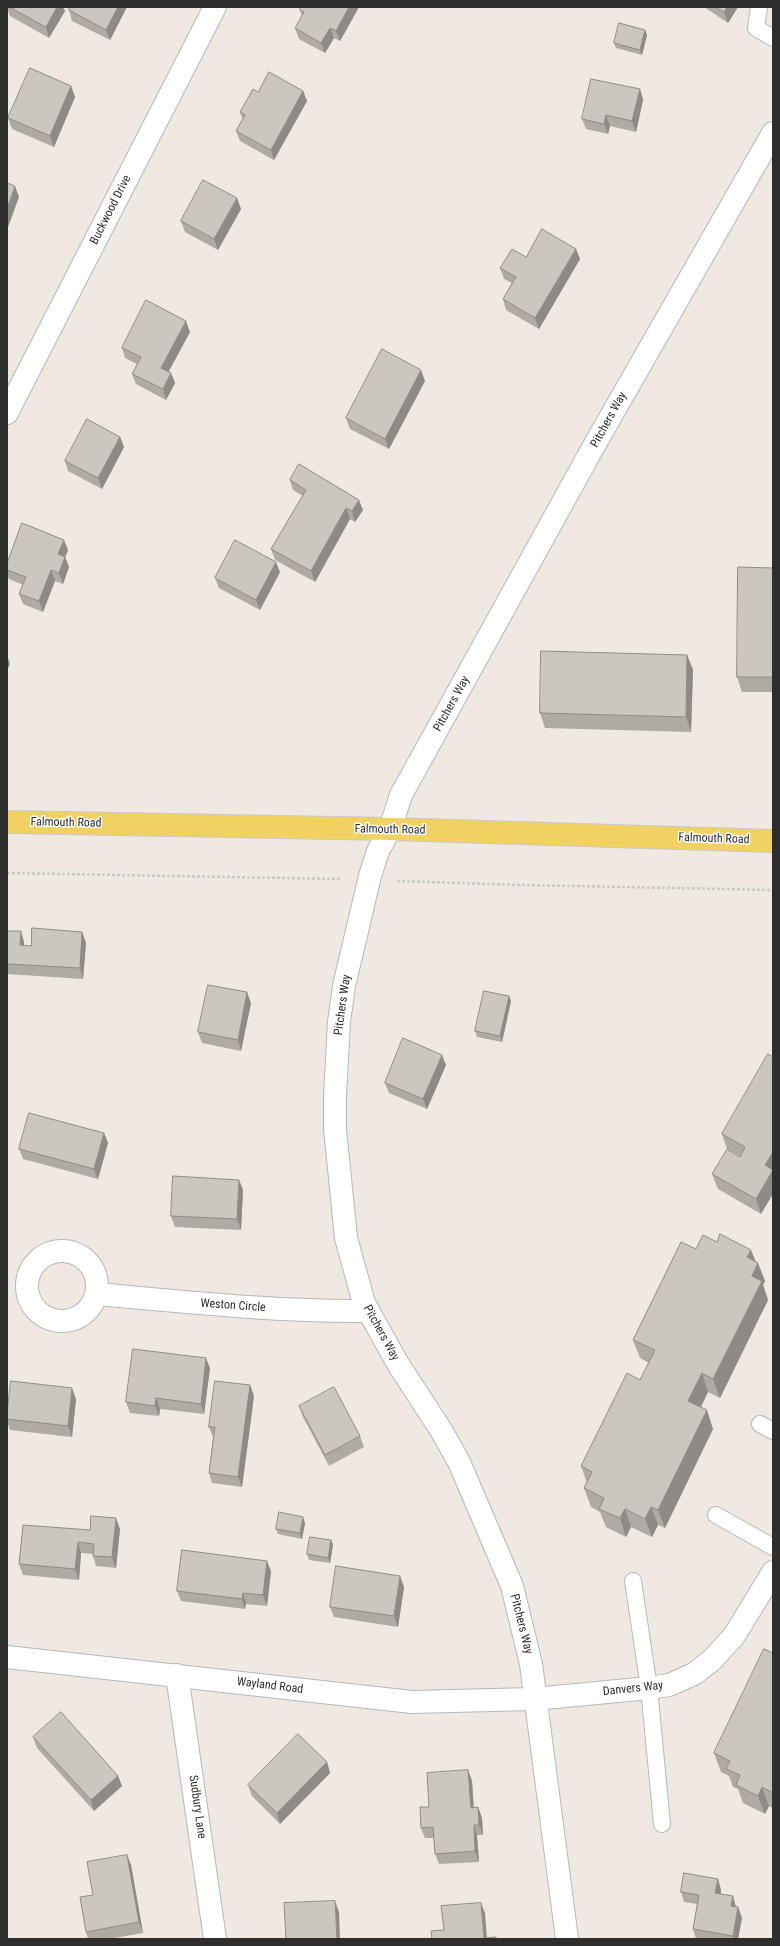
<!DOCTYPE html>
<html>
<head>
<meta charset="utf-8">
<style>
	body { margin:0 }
	#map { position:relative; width:780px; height:1946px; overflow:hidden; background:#efe9e1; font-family:"Roboto Condensed",sans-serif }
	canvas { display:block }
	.frame { position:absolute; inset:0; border:8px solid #2e2e2e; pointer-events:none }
</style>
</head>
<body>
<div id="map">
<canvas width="780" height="1946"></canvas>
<div class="frame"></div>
</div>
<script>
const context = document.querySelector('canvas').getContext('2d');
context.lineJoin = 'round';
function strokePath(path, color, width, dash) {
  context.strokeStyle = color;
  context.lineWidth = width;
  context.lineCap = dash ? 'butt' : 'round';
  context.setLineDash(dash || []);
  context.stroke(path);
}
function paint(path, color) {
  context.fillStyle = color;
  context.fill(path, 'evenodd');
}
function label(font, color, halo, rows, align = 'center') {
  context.font = font + ' "Roboto Condensed",sans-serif';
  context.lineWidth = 3;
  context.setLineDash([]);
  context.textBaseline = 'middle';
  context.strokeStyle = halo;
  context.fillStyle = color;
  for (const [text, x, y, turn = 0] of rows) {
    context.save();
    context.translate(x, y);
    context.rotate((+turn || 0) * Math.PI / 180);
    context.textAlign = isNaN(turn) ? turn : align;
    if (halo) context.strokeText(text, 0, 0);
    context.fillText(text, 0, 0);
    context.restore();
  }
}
const path = new Path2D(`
	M7 873 340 879
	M397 881 522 885 773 890`);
const lane = new Path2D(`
	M759 7 756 28 773 38
	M760 1424 773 1431
	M716 1515 773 1547
	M633 1581 649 1688 662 1824`);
const street = new Path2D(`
	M7 413 215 7
	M27 1286a35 35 0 1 1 70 0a35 35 0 1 1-70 0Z
	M97 1294C187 1302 278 1312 369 1311
	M7 1657 412 1702 534 1699 649 1688 669 1685 694 1674 712 1660 734 1636 773 1572
	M177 1675 215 1939`);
const secondary = new Path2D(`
	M567 1939 531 1664 512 1586 459 1462 441 1430 398 1364 364 1303 346 1238 335 1129V1096L339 1022 344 986 370 876 378 851 390 829 401 795 595 444 773 133`);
const primary = new Path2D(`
	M7 822 390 829 773 841`);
const wall = new Path2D(`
	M7 7H63L65 11 49 38 10 16Z
	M70 7H127L110 40 72 21 69 10Z
	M301 7H359L340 41 334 38 325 53 299 39 295 28 302 16 300 10Z
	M704 7H738L728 23Z
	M645 30 647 35 642 55 616 48 614 43Z
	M71 86 75 97 54 147 12 129 8 118Z
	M640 89 643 100 636 132 610 126 608 134 586 129 582 119Z
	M303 91 307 101 274 160 240 141 236 131 243 120 240 112 258 92Z
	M237 198 241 209 218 250 185 232 181 221Z
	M576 249 580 259 539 329 506 310 503 299 512 283 504 279 500 268 526 257Z
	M190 332 169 371 171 373 175 383 166 400 136 384 132 374 137 364 125 358 122 348Z
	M425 381 389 449 350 429 346 418Z
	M120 437 124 447 102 489 68 471 65 461Z
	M290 480 363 510 355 522 350 519 315 582 275 560 271 549 303 496 293 490Z
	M68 550 65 557 69 567 63 584 55 581 43 612 23 604 19 594 23 585 9 579 7 574V564Z
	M773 568V692H742L737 677Z
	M280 572 260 610 219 588 215 578Z
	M687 655 693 670 691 732 545 728 540 713Z
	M7 931 24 942V946H31L82 932 86 943 83 979 7 974Z
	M509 996 511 1001 502 1042 477 1037 475 1031Z
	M251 1003 241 1051 202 1043 198 1032Z
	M773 1057 761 1214 718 1189 712 1174 740 1156 727 1149 722 1134Z
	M446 1065 427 1109 389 1093 385 1083Z
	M104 1133 108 1143 98 1179 23 1159 19 1149Z
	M239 1180 243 1190 241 1230 175 1227 171 1216Z
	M696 1249 756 1261 765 1281 763 1285 768 1300 720 1398 708 1392 701 1407 713 1429 665 1528 658 1525 652 1537 631 1527 626 1537 606 1527 600 1512 591 1507 584 1488 587 1483 581 1466 640 1380 649 1363 640 1358 633 1340Z
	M210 1368 204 1414 160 1409 159 1416 130 1413 126 1402Z
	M250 1385 254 1396 242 1487 212 1483 209 1473 213 1437 209 1427Z
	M76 1399 72 1437 10 1430 7 1421V1413Z
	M299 1406 360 1436 364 1447 329 1466 303 1417Z
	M305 1523 302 1539 278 1534 276 1529Z
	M120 1529 116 1568 96 1566 93 1556V1554L81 1553 79 1580 23 1575 19 1564 90 1530Z
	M331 1540 333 1545 330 1563 309 1560 307 1554Z
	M271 1571 267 1606 246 1604 245 1609 181 1601 177 1591Z
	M404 1587 398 1627 334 1617 330 1607Z
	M773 1653V1808L769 1806 765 1814 743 1803 738 1789 733 1787 729 1776 721 1772 714 1753Z
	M33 1737 118 1776 122 1786 94 1811 37 1748Z
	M327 1762 330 1773 280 1824 252 1796 248 1785Z
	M468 1770 472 1781 474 1807H478L482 1818 483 1835H477L479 1862 439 1864 435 1854 434 1838H425L421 1828 429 1807Z
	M127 1855 131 1865 143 1933 109 1939H88L86 1932 93 1895Z
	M718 1879 721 1890V1894L736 1907H738L742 1918 738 1939H696L693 1929 697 1904 684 1902 681 1892Z`);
const shadedWall = new Path2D(`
	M57 7H63L65 11 49 38 46 27Z
	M118 7H127L110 40 106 30Z
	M349 7H359L340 41 336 31Z
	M727 7H738L728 23 724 12Z
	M330 28 334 38 325 53 321 43Z
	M645 30 647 35 642 55 640 50Z
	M71 86 75 97 54 147 50 136Z
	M640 89 643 100 636 132 632 121Z
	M303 91 307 101 274 160 271 150Z
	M606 115 610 126 608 134 604 124Z
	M15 186 19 197 7 230V209Z
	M237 198 241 209 218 250 214 239Z
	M576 249 580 259 539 329 535 318Z
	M186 321 190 332 165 378 161 368Z
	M421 370 425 381 389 449 385 439Z
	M171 373 175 383 166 400 163 389Z
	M120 437 124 447 102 489 98 478Z
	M359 500 363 510 355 522 352 511Z
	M346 508 350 519 315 582 311 571Z
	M64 540 68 550 65 558V557L69 567 63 584 59 573 58 554Z
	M276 562 280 572 260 610 256 600Z
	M51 570 55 581 43 612 39 601Z
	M7 655 10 664 7 671Z
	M687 655 693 670 691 732 686 717Z
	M21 931 24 942V956L20 945Z
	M82 932 86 943 83 979 80 968Z
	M247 992 251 1003 241 1051 238 1040Z
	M509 996 511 1001 502 1042 500 1036Z
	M442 1055 446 1065 427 1109 423 1099Z
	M104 1133 108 1143 98 1179 94 1169Z
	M773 1152V1194L761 1214 756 1199 765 1165Z
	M239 1180 243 1190 241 1230 237 1219Z
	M751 1250 757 1265 758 1263 765 1281 763 1285 768 1300 720 1398 713 1379 747 1257Z
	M206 1358 210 1368 204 1414 201 1404Z
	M702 1373 708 1392 695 1419 688 1401Z
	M250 1385 254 1396 242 1487 238 1477Z
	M72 1388 76 1399 72 1437 68 1426Z
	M156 1398 160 1409 159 1416 155 1406Z
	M707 1410 713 1429 665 1528 658 1510Z
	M651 1507 658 1525 652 1537 645 1519Z
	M625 1509 631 1527 626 1537 620 1518Z
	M303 1517 305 1523 302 1539 300 1533Z
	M116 1518 120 1529 116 1568 112 1557Z
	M331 1540 333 1545 330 1563 328 1558Z
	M78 1542 81 1553 79 1580 75 1569Z
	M267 1561 271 1571 267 1606 263 1595Z
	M400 1576 404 1587 398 1627 394 1616Z
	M243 1593 246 1604 245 1609 242 1599Z
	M327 1762 330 1773 280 1824 277 1813Z
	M468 1770 472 1781 474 1818 471 1808Z
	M118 1776 122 1786 94 1811 91 1800Z
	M762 1787 769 1806 765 1814 758 1796Z
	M478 1807 482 1818 483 1835 479 1825Z
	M474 1825 477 1835 479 1862 475 1851Z
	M127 1855 131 1865 143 1933 139 1922Z
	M718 1879 721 1890 719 1904 715 1893Z
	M733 1896 736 1907 735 1917 731 1906Z
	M335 1901 339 1912 340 1939H337Z
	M481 1903 485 1913 487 1939H484Z
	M738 1907 742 1918 738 1939H734L733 1936Z`);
const building = new Path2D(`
	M10 7H57L46 27Z
	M70 7H118L106 30 69 10Z
	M301 7H349L336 31 330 28 321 43 295 28 304 12 300 10Z
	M716 7H727L724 12Z
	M619 23 645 30 640 50 614 43Z
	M30 68 71 86 50 136 8 118Z
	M269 72 303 91 271 150 236 131 245 115 240 112 253 89 258 92Z
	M591 79 640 89 632 121 606 115 604 124 582 119Z
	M203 180 237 198 214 239 181 221Z
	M7 183 15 186 7 209Z
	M542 229 576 249 535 318 503 299 516 277 500 268 512 249 526 257Z
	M146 300 186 321 161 368 171 373 163 389 132 374 141 357 122 348Z
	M382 349 421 370 385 439 346 418Z
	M87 419 120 437 98 478 65 461Z
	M299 464 359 500 352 511 346 508 311 571 271 549 306 490 290 480Z
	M22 523 64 540 58 554 65 557 59 573 51 570 39 601 19 594 26 577 7 570V564Z
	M235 540 276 562 256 600 215 578Z
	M738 567 773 568V677H737Z
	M541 651 687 655 686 717 540 713Z
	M32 928 82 932 80 968 7 964V931H21L20 945 31 946Z
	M208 985 247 992 238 1040 198 1032Z
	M484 991 509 996 500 1036 475 1031Z
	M403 1038 442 1055 423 1099 385 1083Z
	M768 1054 773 1057V1152L765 1165 773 1170 756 1199 712 1174 727 1149 740 1157 745 1147 722 1134Z
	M29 1113 104 1133 94 1169 19 1149Z
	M173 1176 239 1180 237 1219 171 1216Z
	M720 1234 751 1250 747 1257 758 1263 752 1276 762 1281 713 1379 702 1373 688 1401 707 1410 658 1510 651 1507 645 1519 625 1509 620 1518 599 1509 604 1498 584 1488 592 1472 581 1466 627 1373 640 1380 655 1350 633 1340 681 1242 696 1249 703 1235 717 1242Z
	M133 1349 206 1358 201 1404 156 1398 155 1406 126 1402Z
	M11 1381 72 1388 68 1426 7 1419V1413Z
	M215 1381 250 1385 238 1477 209 1473 215 1427H209Z
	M334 1387 360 1436 325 1455 299 1406Z
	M279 1512 303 1517 300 1533 276 1529Z
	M91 1516 116 1518 112 1557 93 1556 94 1544 78 1542 75 1569 19 1564 23 1525 90 1530Z
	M310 1537 331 1540 328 1558 307 1554Z
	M182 1550 267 1561 263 1595 243 1593 242 1599 177 1591Z
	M336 1566 400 1576 394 1616 330 1607Z
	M764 1649 773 1653V1793L762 1787 758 1796 736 1785 740 1775 726 1769 730 1761 714 1753Z
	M61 1712 118 1776 91 1800 33 1737Z
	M298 1734 327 1762 277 1813 248 1785Z
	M468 1770 471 1808 478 1807 479 1825H474L475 1851 435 1854 433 1827 421 1828 420 1807H429L427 1773Z
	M127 1855 139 1922 86 1932 80 1897 93 1895 87 1862Z
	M684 1873 718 1879 715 1893 733 1896 731 1906 738 1907 733 1936 693 1929 699 1895 681 1892Z
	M335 1901 337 1939H286L284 1903Z
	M481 1903 484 1938 496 1937V1939H432L431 1931 444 1930 441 1906Z`);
const streetNames = [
	["Buckwood Drive",111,210,-63],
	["Pitchers Way",609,420,-61],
	["Pitchers Way",452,704,-61],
	["Falmouth Road",66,823,1],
	["Falmouth Road",390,830,1],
	["Falmouth Road",714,839,2],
	["Pitchers Way",343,1005,-82],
	["Weston Circle",233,1306,4],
	["Pitchers Way",381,1333,61],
	["Pitchers Way",521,1624,76],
	["Wayland Road",270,1686,7],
	["Danvers Way",633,1689,-6],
	["Sudbury Lane",197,1807,82]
];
strokePath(lane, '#b4b7c1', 18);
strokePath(street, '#b4b7c1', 24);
strokePath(secondary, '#b4b7c1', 24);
strokePath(primary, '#c9c9c9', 24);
strokePath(path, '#c9c9c9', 2.5, [3, 2]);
strokePath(lane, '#fff', 16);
strokePath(street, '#fff', 22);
strokePath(secondary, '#fff', 22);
strokePath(primary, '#f2d163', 22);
paint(wall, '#afaba4');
paint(shadedWall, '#8e8b86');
paint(building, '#cbc7bf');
strokePath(building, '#8e8b86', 1);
label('12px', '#2e2e2e', '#fff', streetNames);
</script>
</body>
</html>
